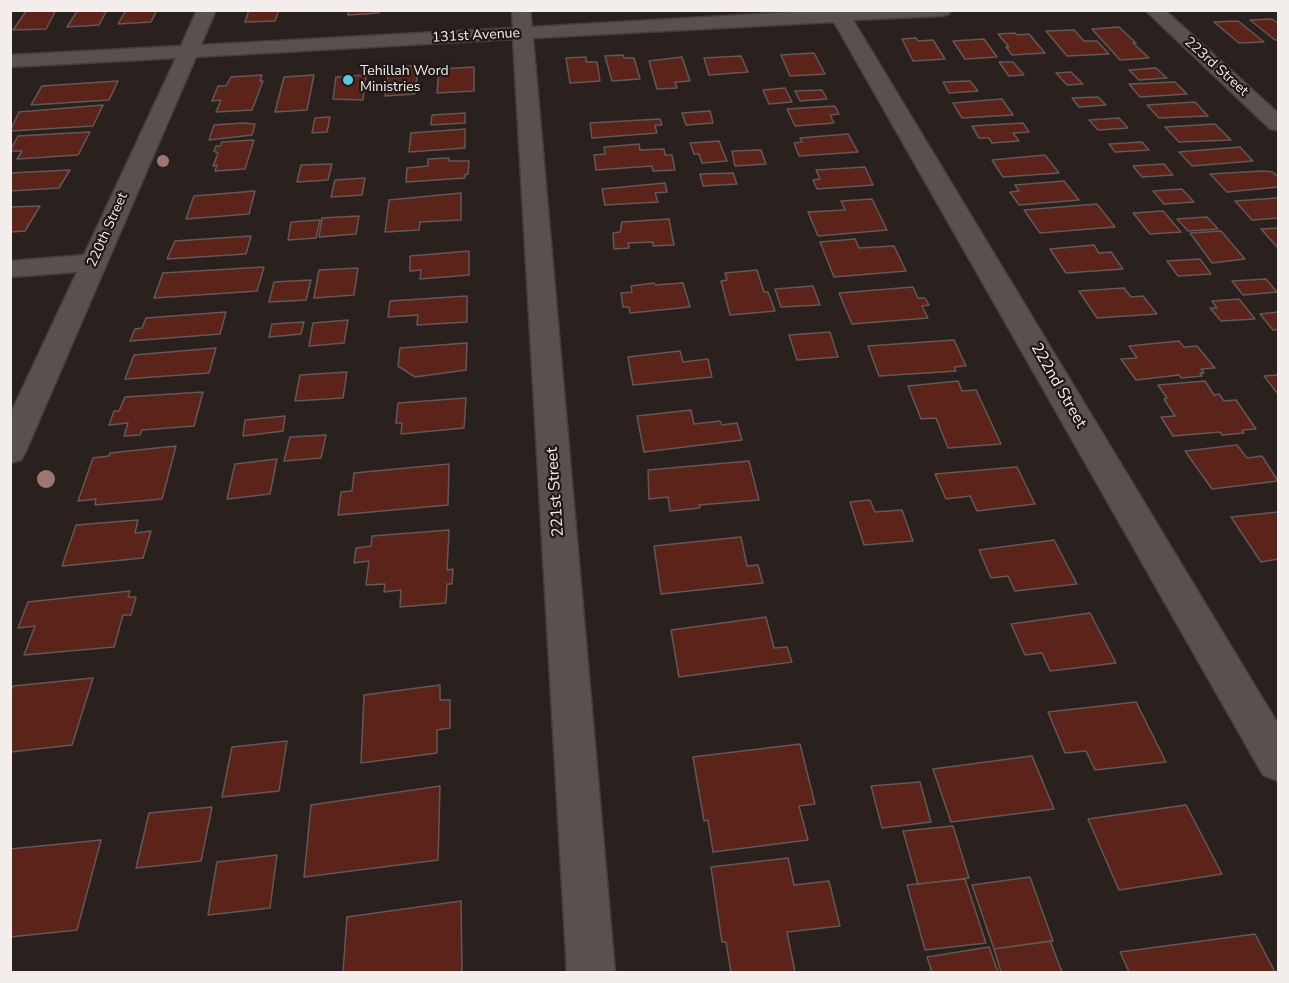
<!DOCTYPE html>
<html>
<head>
<meta charset="utf-8">
<style>
	body { margin:0 }
	#map { position:relative; width:1289px; height:983px; overflow:hidden; background:#2a211f; font-family:"Nunito Sans",sans-serif }
	canvas { display:block }
	.frame { position:absolute; inset:0; border:12px solid #f3edeb; pointer-events:none }
</style>
</head>
<body>
<div id="map">
<canvas width="1289" height="983"></canvas>
<div class="frame"></div>
</div>
<script>
const context = document.querySelector('canvas').getContext('2d');
context.lineJoin = 'round';
function paint(path, color) {
  context.fillStyle = color;
  context.fill(path, 'evenodd');
}
function strokePath(path, color, width, dash) {
  context.strokeStyle = color;
  context.lineWidth = width;
  context.lineCap = dash ? 'butt' : 'round';
  context.setLineDash(dash || []);
  context.stroke(path);
}
function label(font, color, halo, rows, align = 'center') {
  context.font = font + ' "Nunito Sans",sans-serif';
  context.lineWidth = 4.5;
  context.setLineDash([]);
  context.textBaseline = 'middle';
  context.strokeStyle = halo;
  context.fillStyle = color;
  for (const [text, x, y, turn = 0] of rows) {
    context.save();
    context.translate(x, y);
    context.rotate((+turn || 0) * Math.PI / 180);
    context.textAlign = isNaN(turn) ? turn : align;
    if (halo) context.strokeText(text, 0, 0);
    context.fillText(text, 0, 0);
    context.restore();
  }
}
const building = new Path2D(`
	M27 10H56L46 29 13 30Z
	M78 10H107L99 25 67 27Z
	M126 10H157L151 22 118 24Z
	M249 10H279L275 21 245 22Z
	M348 10H379V13L348 15Z
	M1272 19 1278 23V40H1275L1250 20Z
	M1238 21 1264 42 1239 43 1214 22Z
	M1119 27 1136 43H1133L1149 58 1120 60 1092 29Z
	M1074 30 1084 41H1097L1109 54 1067 56 1046 31Z
	M1015 33 1017 35 1029 34 1045 53 1012 55 1006 47H1009L998 34Z
	M916 38 918 41 933 40 945 59 913 61 902 39Z
	M984 39 997 57 965 59 953 41Z
	M814 53 825 74 790 76 781 55Z
	M623 55 624 58H634L640 79 612 81 605 56Z
	M741 56 748 72 709 75 704 58Z
	M586 57V62H597L600 81 570 83 566 58Z
	M682 57 690 81 675 82 677 88 657 89 649 61Z
	M999 62H1013L1024 75 1009 76Z
	M407 66H417L418 68 415 94 385 96 389 70 407 69Z
	M474 67V91L437 93 439 69Z
	M1156 68 1167 78 1139 80 1129 70Z
	M1071 72 1083 84 1067 85 1056 73Z
	M262 75 260 81H263L252 110 216 112 221 100 212 101 218 86H226L231 77Z
	M314 75 307 110 275 112 284 77Z
	M366 75 363 100 333 99 336 77Z
	M118 81 109 100 31 105 42 86Z
	M970 81 978 91 949 93 943 82Z
	M1175 82 1187 94 1140 97 1129 84Z
	M785 88 792 102 769 104 763 90Z
	M822 90 827 99 800 101 795 91Z
	M1098 97 1106 105 1079 107 1072 98Z
	M1002 99 1013 115 962 118 953 103Z
	M1195 102 1208 116 1159 118 1147 105Z
	M103 105 93 126 10 131 19 112Z
	M835 106 839 114 830 115 834 123 795 126 787 109Z
	M710 111 713 123 686 125 682 113Z
	M465 113V123L431 125 432 115Z
	M330 117 327 132 312 133 315 118Z
	M1119 118 1128 128 1098 130 1089 120Z
	M660 119 662 125H655L657 133 592 138 590 123Z
	M243 123 255 124 252 135 209 140 214 125Z
	M1023 123 1029 132 1013 133 1019 141 992 143 989 138H979L972 126Z
	M1215 124 1231 140 1179 142 1165 127Z
	M465 129V148L409 152 411 133Z
	M90 132 78 155 17 159 22 151H10L18 136Z
	M848 134 858 152 799 156 794 143 802 142 800 138Z
	M254 140 245 169 215 171 217 165 213 166 218 153 214 151 216 146H220L222 142Z
	M719 141 727 161 702 163 699 154H694L690 143Z
	M1142 142 1149 150 1115 152 1109 144Z
	M639 144 640 150 664 149 665 155H672L675 170 653 171 652 166 596 170 594 155 605 154 604 147Z
	M1240 147 1253 161 1192 166 1179 152Z
	M761 150 766 164 735 166 732 151Z
	M1045 155 1059 173 1003 177 992 160Z
	M449 158V161H469L468 174 465 175V178L406 182 407 168 428 166V159Z
	M332 164 328 180 297 182 301 165Z
	M1164 164 1173 175 1142 177 1133 166Z
	M865 167 873 185 817 189 813 180 820 179 816 170Z
	M70 170 59 188 10 191V173Z
	M1263 171 1273 172 1278 177V187L1227 192 1210 174Z
	M733 173 737 184 703 186 700 174Z
	M365 178 362 195 331 197 335 180Z
	M1064 181 1079 200 1019 205 1010 192 1019 191 1015 185Z
	M665 183 667 192 655 193 658 202 605 205 602 189Z
	M1182 189 1194 202 1164 204 1153 191Z
	M255 191 249 214 186 219 194 196Z
	M461 193V220L420 222 419 230 385 232 389 200Z
	M1278 198V218L1252 220 1235 201Z
	M872 199 887 230 818 236 808 212 845 210 841 201Z
	M1097 204 1115 227 1040 233 1024 210Z
	M40 206 25 231 10 232V207Z
	M1163 211 1181 232 1150 234 1133 213Z
	M359 216 356 234 319 237 322 218Z
	M1207 217 1218 229 1188 231 1177 219Z
	M669 219 674 245 653 246V242L628 243 629 248 614 249 613 233 620 232 622 222Z
	M320 220 316 238 288 240 291 222Z
	M1278 228V248L1261 229Z
	M1221 231 1245 259 1212 263 1190 233Z
	M251 236 246 254 167 259 175 241Z
	M855 239 859 248 894 246 906 271 834 277 820 242Z
	M1094 245 1099 253 1111 252 1123 269 1066 273 1050 249Z
	M469 251V275L420 279 421 270 410 271V256Z
	M1200 259 1211 274 1178 276 1167 261Z
	M264 267 257 291 154 298 163 273Z
	M358 268 354 295 314 298 319 270Z
	M757 270 764 292H768L775 311 730 315 721 281 727 280 725 273Z
	M1266 279 1277 292 1243 295 1232 281Z
	M311 280 306 300 269 302 274 282Z
	M654 283 655 285 683 283 690 307 630 313 629 307H623L621 293 632 292 631 286Z
	M813 286 820 305 781 307 775 289Z
	M913 287 918 298H925L929 305 922 306 928 318 852 324 839 293Z
	M1124 288 1131 297 1143 296 1157 314 1097 318 1079 291Z
	M467 296V322L417 325 418 315 388 317 390 301Z
	M1239 299 1255 319 1221 321 1210 308H1217L1212 301Z
	M226 312 220 334 130 341 135 329 142 328 146 318Z
	M1278 312V329L1273 330 1260 314Z
	M348 320 344 343 309 346 313 323Z
	M304 322 301 334 269 337 272 324Z
	M830 332 838 357 797 360 789 335Z
	M954 340 966 366 954 367 956 371 879 376 868 346Z
	M1179 341 1184 347 1197 346 1215 368 1201 369 1204 373H1200L1202 376 1181 378 1179 375 1136 380 1121 359 1137 358 1129 346Z
	M467 343 466 370 415 377 398 366 400 348Z
	M216 348 209 373 125 379 134 355Z
	M680 351 683 362 708 359 712 377 633 385 628 357Z
	M347 372 343 398 295 401 300 375Z
	M1278 375V394L1264 376Z
	M958 381 962 391 976 390 1001 444 948 448 936 418 921 419 908 386Z
	M1205 381 1214 395 1219 394 1224 401 1236 400 1256 429 1242 430 1244 433 1222 435 1220 432 1173 436 1161 417 1175 416 1164 399 1167 398 1158 385Z
	M203 392 194 426 142 430 140 435 124 436 128 423 109 425 114 411H119L125 397Z
	M466 398 464 428 401 434 402 423H396L398 403Z
	M691 410 694 424 720 421 722 425 737 423 742 440 644 452 637 416Z
	M285 416 283 431 243 436 245 420Z
	M326 435 321 458 284 461 290 437Z
	M1237 445 1247 458 1262 456 1278 481 1212 489 1185 451Z
	M176 446 162 499 95 505 96 499 78 501 93 458 109 456 110 453Z
	M277 459 270 494 227 499 235 464Z
	M749 461 759 500 699 505 700 508 670 511 668 497 649 499 648 470Z
	M449 464 448 505 338 515 341 492 352 491 354 473Z
	M1017 467 1035 504 977 511 970 496 946 499 935 474Z
	M870 500 875 512 902 510 913 541 864 545 850 502Z
	M1278 512V559L1261 562 1231 517Z
	M138 520 135 533 151 531 143 558 62 566 76 525Z
	M449 530 447 570 453 569 452 584H447L446 603 400 607 401 590 384 592 385 584 366 585 369 561 354 563 356 548 371 546 372 536Z
	M741 537 747 566 758 565 763 583 661 594 654 546Z
	M1054 540 1077 584 1015 591 1008 576 991 578 979 550Z
	M130 591 128 597H136L131 615H123L114 647 24 655 35 626 18 628 28 602Z
	M1090 613 1116 663 1050 671 1042 653 1025 655 1011 624Z
	M766 617 774 648 787 647 792 662 679 677 671 630Z
	M93 678 72 745 10 752V693L13 686Z
	M440 685V700H450V728L437 730V753L361 763 364 695Z
	M1136 702 1166 762 1095 770 1086 751 1065 753 1048 712Z
	M287 741 279 791 222 797 232 747Z
	M800 744 815 804 799 806 808 840 713 852 708 820 704 821 693 757Z
	M1032 756 1054 809 951 822 933 769Z
	M920 782 931 822 882 828 871 786Z
	M440 786 438 860 304 877 311 805Z
	M1186 805 1222 874 1119 890 1088 819Z
	M212 807 201 861 136 868 149 813Z
	M953 826 969 878 918 884 903 831Z
	M101 840 77 930 10 937V849Z
	M277 855 270 908 208 915 217 862Z
	M788 858 794 885 829 881 840 926 787 932 795 972H731L726 942H722L711 867Z
	M1030 877 1053 941 994 949 972 885Z
	M965 879 986 943 925 950 907 885Z
	M461 901 462 972H343L347 917Z
	M1255 934 1275 972H1129L1120 952Z
	M1050 941 1062 972H1001L994 949Z
	M989 947 998 972H932L927 957Z`);
const minor = new Path2D(`
	M197 10H216L201 45 513 28 512 10H530L532 27 828 10H951L949 14 942 16 853 20 1278 724V781L1263 775 834 22 533 38 615 972H567L513 39 196 57 26 451 21 460 10 463V415L77 272 10 277V261L84 255 176 58 10 67V55L181 46Z
	M1145 10H1165L1278 113V130L1270 129Z`);
const trees = [
	[163,161,6],
	[46,479,9]
];
const markers = [
	[348,80,6,"#55cadf"]
];
const farStreetnames = [
	["131st Avenue",476,36,-3],
	["223rd Street",1216,67,42],
	["220th Street",108,230,-66]
];
const farPoinames = [
	["Tehillah Word",360,72],
	["Ministries",360,88]
];
const streetNames = [
	["222nd Street",1058,386,60],
	["221st Street",556,492,-94]
];
paint(building, '#5b231a');
strokePath(building, '#635856', 1.5);
strokePath(minor, '#443d3b', 3);
paint(minor, '#5a504e');
context.fillStyle = '#9c7871';
for (const [x, y, r] of trees) {
  context.beginPath();
  context.arc(x, y, r, 0, 2 * Math.PI);
  context.fill();
}
for (const [x, y, r, color] of markers) {
  const dot = new Path2D();
  dot.arc(x, y, r, 0, 2 * Math.PI);
  context.fillStyle = color;
  context.fill(dot);
  strokePath(dot, '#201816', 2);
}
label('14px', '#f3edeb', '#201816', farStreetnames);
label('14px', '#f3edeb', '#201816', farPoinames, 'left');
label('16px', '#f3edeb', '#201816', streetNames);
</script>
</body>
</html>
